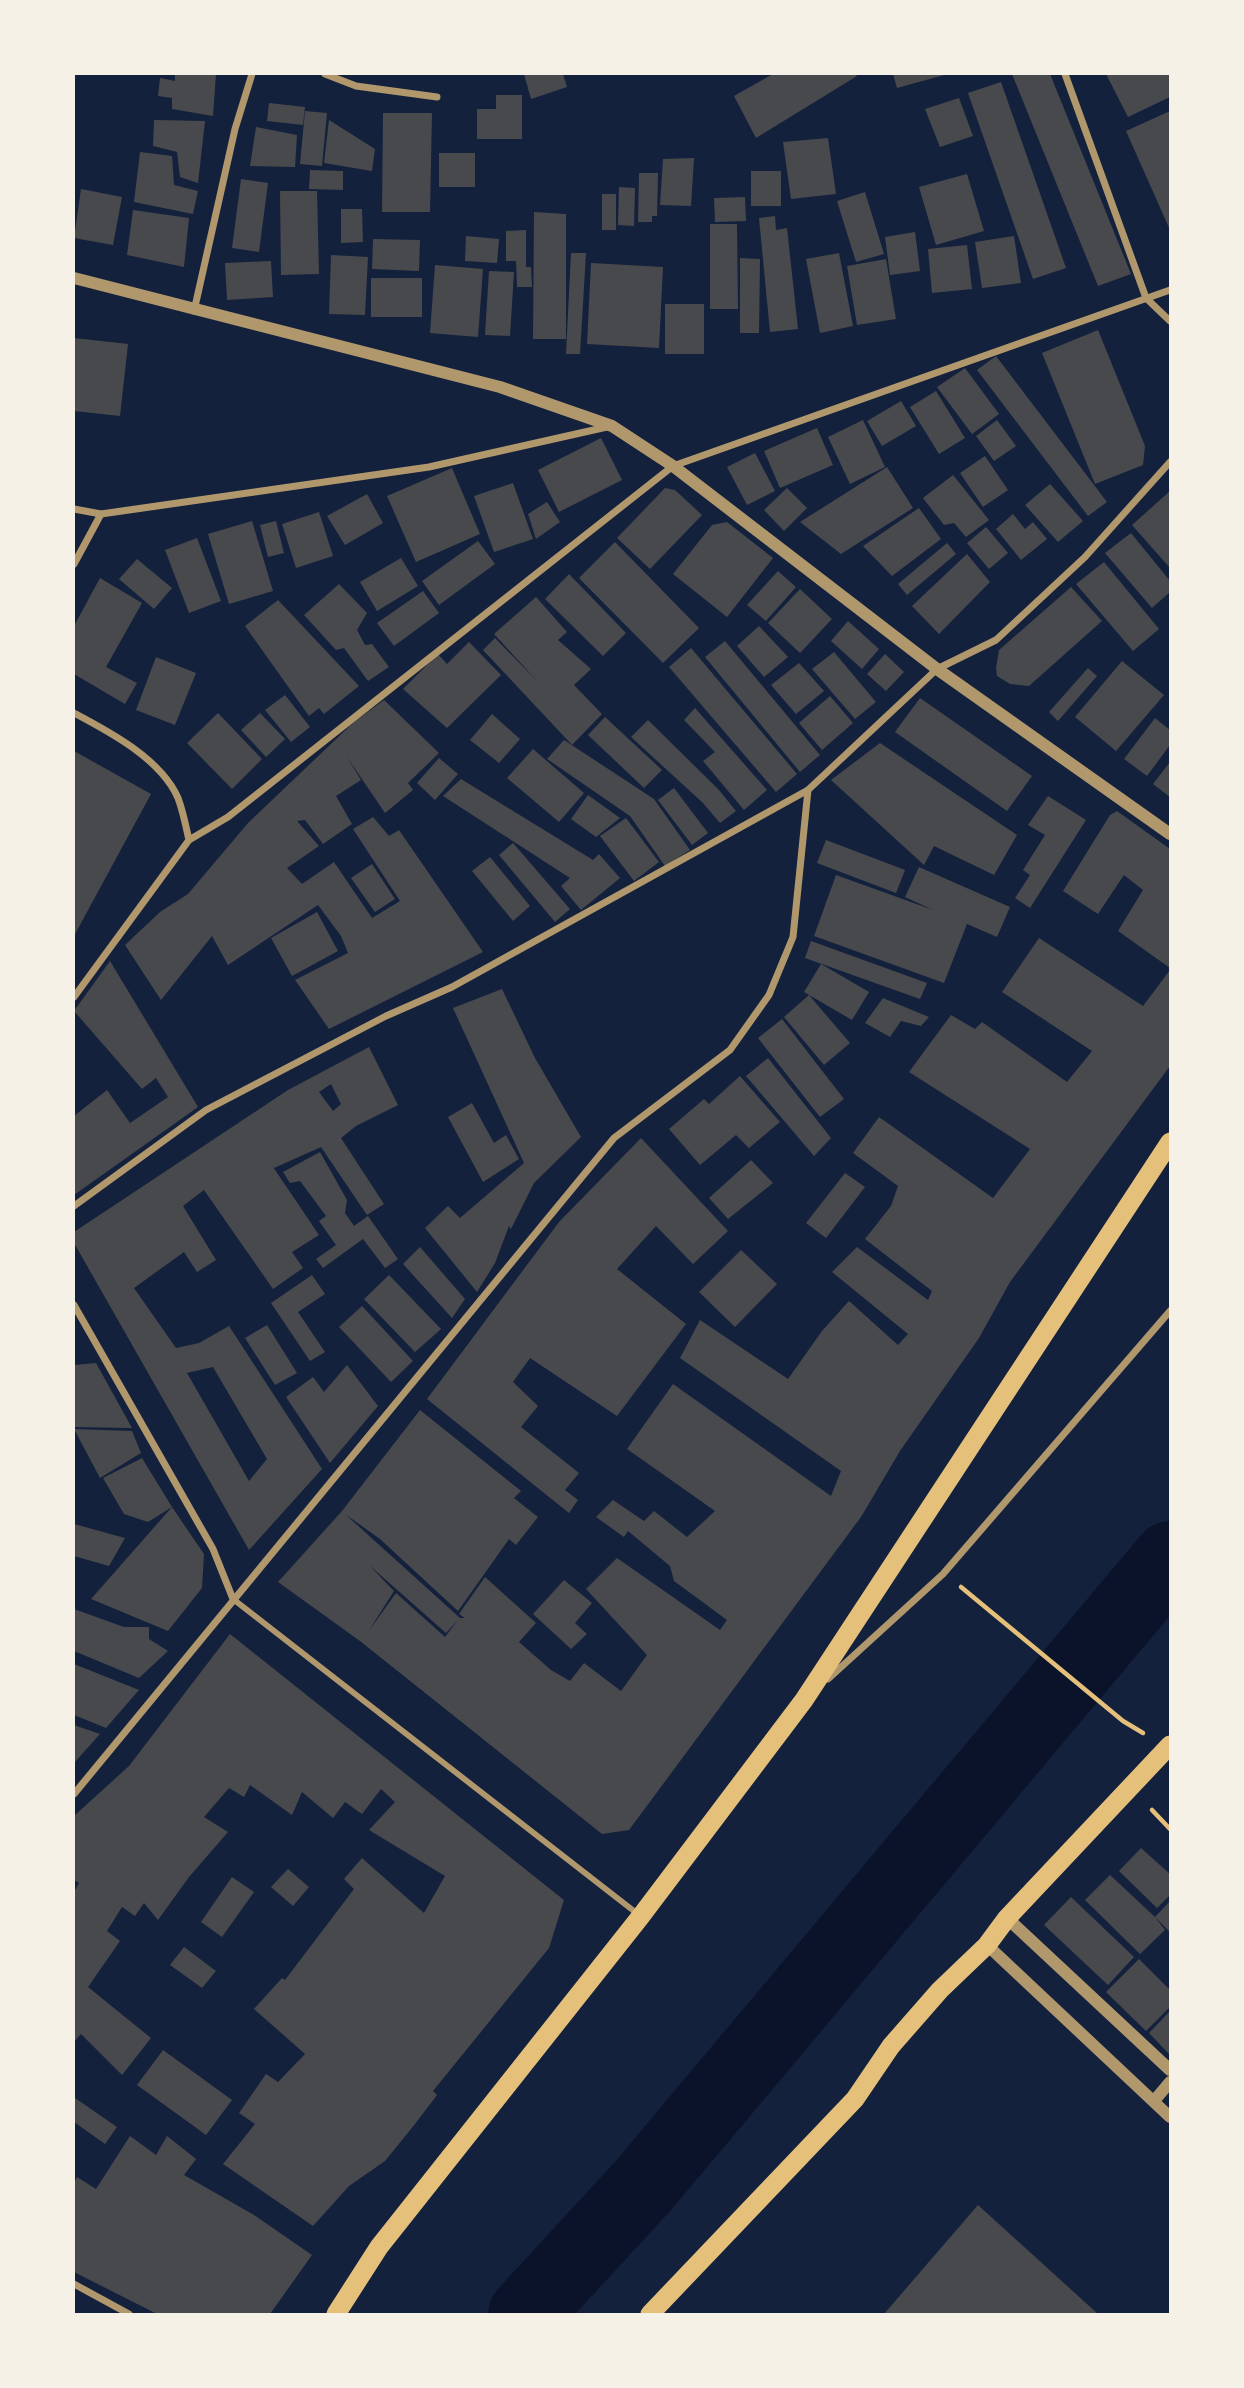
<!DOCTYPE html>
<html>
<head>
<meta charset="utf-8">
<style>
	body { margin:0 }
	#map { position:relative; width:1244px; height:2388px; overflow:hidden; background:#14213d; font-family:"Work Sans",sans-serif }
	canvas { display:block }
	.frame { position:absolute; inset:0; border:75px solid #f6f1e7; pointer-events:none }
</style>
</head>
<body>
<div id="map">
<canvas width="1244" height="2388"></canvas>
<div class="frame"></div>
</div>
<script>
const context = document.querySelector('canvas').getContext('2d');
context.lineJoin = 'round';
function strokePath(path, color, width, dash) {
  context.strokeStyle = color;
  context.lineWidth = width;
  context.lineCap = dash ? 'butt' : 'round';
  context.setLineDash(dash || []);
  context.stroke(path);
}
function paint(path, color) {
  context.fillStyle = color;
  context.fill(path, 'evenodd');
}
const river = new Path2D(`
	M525 2314 643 2186 1170 1558`);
const building = new Path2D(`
	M175 74H216L213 116 172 109V98L158 96 160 78 175 81Z
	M524 74H563L567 87 531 99Z
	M773 74H855L857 76 756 138 734 96Z
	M893 74H948L897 88Z
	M1012 74H1050L1131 274 1098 286Z
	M1106 74H1170V97L1128 117Z
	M1001 82 1066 268 1033 279 968 93Z
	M496 95H522V139H477V109H496Z
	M959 98 973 136 940 147 925 109Z
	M269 103 305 107 303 125 267 121Z
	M305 111 327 113 322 166 300 164Z
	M1170 111V230L1126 131Z
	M383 113H432L430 212H382Z
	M154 120 205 121 198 183 180 177 177 152 153 146Z
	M329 120 375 149 372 171 324 163Z
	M256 127 297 135 295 167 250 166Z
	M828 138 836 194 791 199 783 142Z
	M140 152 172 156 174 185 198 191 193 214 134 202Z
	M439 153H475V187H439Z
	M694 158 691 206 660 205 663 159Z
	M310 170 343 171V190L309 189Z
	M751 171H781V206H751Z
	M639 173H658L657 216H652V222H638Z
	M967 174 984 231 936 245 919 187Z
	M241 179 268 183 259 252 232 248Z
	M619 187 635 188 634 226 618 225Z
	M81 189 122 197 113 245 74 238Z
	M280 191H317L319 274 281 275Z
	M865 192 884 254 856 262 837 201Z
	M602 194H616V230H602Z
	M745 197 746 221 715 222 714 198Z
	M341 209H362L363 242 341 243Z
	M133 210 189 218 184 267 127 255Z
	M534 212 566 214V339H533Z
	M775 216 776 230 787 228 798 329 770 332 759 218Z
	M710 224H737L738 309H710Z
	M526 230V267H531L532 287H517L516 261H506V231Z
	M915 232 920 271 890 275 885 237Z
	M466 236 499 239 497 263 465 261Z
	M1014 236 1021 283 982 288 975 242Z
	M373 239 420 240 419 271 372 269Z
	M967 245 972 289 932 293 928 249Z
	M571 253H586L580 354H566Z
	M839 253 853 326 820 333 806 259Z
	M331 255 368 257 365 315 329 314Z
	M740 258 760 259 759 333H740Z
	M886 259 896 319 857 325 847 266Z
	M271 261 273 297 227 300 225 263Z
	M591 263 663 267 659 348 587 344Z
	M435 265 483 269 478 337 430 333Z
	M489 271 514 272 510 336 485 335Z
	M371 278H422V317H371Z
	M665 304H704V354H665Z
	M1098 330 1145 446 1143 465 1095 484 1042 353Z
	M74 338 128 344 120 416 74 411Z
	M996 356 1107 502 1088 516 977 370Z
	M965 368 999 414 972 434 937 387Z
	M936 391 965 438 939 454 910 407Z
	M901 401 916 426 882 446 867 421Z
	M863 420 885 467 850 484 828 437Z
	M997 420 1016 446 994 461 976 436Z
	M817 428 833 465 780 488 764 451Z
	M601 438 622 480 559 512 538 470Z
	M755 453 775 491 747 505 727 467Z
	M985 456 1008 490 983 507 960 473Z
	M887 467 913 508 841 554 800 522Z
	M452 468 480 534 416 562 387 496Z
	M953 475 989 520 966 537 954 523 944 525 923 498Z
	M513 483 533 539 494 552 474 496Z
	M1050 484 1083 521 1058 542 1025 505Z
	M665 488 675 490 702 515 650 569 617 538Z
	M787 488 807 508 784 531 764 510Z
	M1170 491V568L1132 525Z
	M367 494 383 523 345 545 327 516Z
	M547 502 560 522 536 539 528 514Z
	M919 508 941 539 892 576 863 546Z
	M319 512 333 556 296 568 282 524Z
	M1013 514 1025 529 1033 522 1047 539 1021 560 996 529Z
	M252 521 273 591 229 604 208 534Z
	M276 521 284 553 268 557 260 525Z
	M727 522 773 558 727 617 673 574 712 525Z
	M986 527 1008 553 989 569 967 543Z
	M1131 533 1170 581V592L1152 608 1105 553Z
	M197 538 221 601 189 613 165 550Z
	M478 541 495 564 439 605 422 581Z
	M615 542 699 628 663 663 579 578Z
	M947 543 956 554 907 595 898 584Z
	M967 554 990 582 939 634 912 606Z
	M401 558 418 586 377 611 360 582Z
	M137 559 172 588 154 609 119 579Z
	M1104 562 1159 629 1133 651 1076 584Z
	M778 571 796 587 766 621 747 605Z
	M569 574 626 633 603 656 545 599Z
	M100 578 142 603 106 667 137 683 125 704 74 674V626Z
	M339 584 367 613 357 630 365 645 372 644 389 667 368 681 344 648 336 650 304 615Z
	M1071 587 1102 621 1029 686 1010 684 997 676 996 668 999 650Z
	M800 589 832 619 800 653 768 623Z
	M423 591 439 613 394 646 377 623Z
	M536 597 567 632 558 640 591 669 574 685 602 714 572 745 483 650 495 638 539 683 494 634Z
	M278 600 359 686 324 714 319 708 309 716 245 626Z
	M848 621 879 649 862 669 831 641Z
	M759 626 788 657 764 677 737 646Z
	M725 641 820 755 800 772 705 657Z
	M469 642 501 675 447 728 403 689 438 654 447 664Z
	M691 648 797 774 776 792 669 667Z
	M834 652 876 702 855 719 812 669Z
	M885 654 904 672 886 691 867 674Z
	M156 657 196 673 175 725 136 710Z
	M1122 661 1164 695 1116 751 1075 717Z
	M799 663 824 691 796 714 771 685Z
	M1088 668 1097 676 1058 721 1049 712Z
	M285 695 310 727 291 742 265 710Z
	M830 696 853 723 822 750 799 723Z
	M920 698 1032 776 1007 811 895 732Z
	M384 700 439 753 408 783 413 790 385 813 347 757 361 780 336 796 352 824 323 844 305 820 297 821 319 846 287 868 302 884 334 862 372 918 400 901 353 829 373 817 389 836 399 830 483 952 329 1029 295 980 348 953 341 936 318 905 228 965 212 936 161 1000 125 945 160 912 188 894 248 823 354 722Z
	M695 708 767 790 744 810 703 761 715 752 684 720Z
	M218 713 262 759 232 789 187 743Z
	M260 713 285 739 266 757 241 730Z
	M492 714 520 739 499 763 470 740Z
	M605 717 662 770 644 788 588 735Z
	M1155 718 1170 730V745L1147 776 1124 759Z
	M648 720 719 790 736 811 720 823 703 803 631 737Z
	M564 740 654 799 690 850 665 866 630 816 547 759Z
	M880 743 1017 835 994 875 934 846 924 865 831 780Z
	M533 749 584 793 559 822 507 778Z
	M74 751 151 794 74 936Z
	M439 758 458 774 435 800 417 783Z
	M1170 762V797L1153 784Z
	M461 779 593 860 599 854 620 878 581 910 561 886 570 878 443 796Z
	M674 788 708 833 692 845 658 800Z
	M588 795 620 818 596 837 571 819Z
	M1048 796 1086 820 1030 908 1015 898 1030 875 1023 870 1045 835 1028 825Z
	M1117 811 1170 849V968L1118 931 1143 890 1124 875 1098 914 1063 891 1110 815Z
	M626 818 659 862 634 881 600 836Z
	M826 840 905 870 896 893 817 863Z
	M513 843 570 909 555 922 499 855Z
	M490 857 530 906 513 921 472 871Z
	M372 864 395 899 375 912 351 878Z
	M919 867 1010 907 997 937 967 924 944 983 814 936 836 875 933 910 905 897Z
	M317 912 338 951 292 976 271 938Z
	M1039 938 1143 1006 1170 970V1066L1010 1282 979 1338 900 1451 861 1517 629 1830 602 1834 360 1641 278 1582 342 1511 420 1410 521 1491 514 1498 538 1517 516 1545 509 1539 458 1611 380 1539 345 1514 460 1618H465L459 1614 485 1577 536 1623 519 1642 551 1670 570 1681 584 1663 621 1691 647 1655 586 1589 617 1558 720 1630 727 1620 674 1581 670 1566 628 1531 624 1537 596 1517 613 1500 644 1521 654 1511 687 1537 715 1511 627 1449 673 1384 831 1496 841 1471 680 1358 700 1320 788 1379 822 1331 849 1301 898 1345 908 1334 832 1272 857 1247 928 1300 932 1291 865 1239 891 1206 898 1186 853 1153 879 1117 993 1198 1030 1149 909 1072 951 1015 975 1029 982 1022 1067 1082 1092 1051 1002 992ZM369 1565 446 1633 458 1620 445 1637 396 1593 368 1632 394 1591Z
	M811 941 927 983 920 999 805 958Z
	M110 961 198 1107 74 1195V1116L107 1090 130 1123 168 1097 156 1078 142 1089 74 1011Z
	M821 964 869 992 852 1020 804 992Z
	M502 989 535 1058 581 1137 534 1183 511 1229 509 1226 495 1263 477 1292 425 1228 448 1206 460 1218 524 1163 453 1008Z
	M809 995 850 1043 824 1065 784 1017Z
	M883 998 929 1017 921 1026 901 1021 890 1037 865 1023Z
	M782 1019 844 1099 820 1117 758 1038Z
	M369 1047 398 1105 356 1126 341 1138 384 1204 367 1215 321 1147 274 1168 269 1161 319 1235 292 1252 303 1268 273 1289 204 1190 183 1206 216 1260 197 1272 184 1252 134 1288 176 1348 199 1343 229 1326 322 1469 249 1550 74 1243V1232L288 1090ZM331 1084 341 1104 333 1111 319 1092ZM213 1367 267 1459 249 1481 187 1373Z
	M768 1058 831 1138 814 1156 746 1076Z
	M740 1076 780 1122 749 1148 736 1135 700 1165 669 1129 704 1099 709 1104Z
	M472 1103 494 1143 506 1135 519 1159 483 1182 448 1117Z
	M641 1138 728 1231 693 1264 656 1226 617 1269 686 1324 617 1416 530 1358 513 1382 538 1406 521 1427 579 1473 565 1490 578 1500 569 1513 427 1399 559 1222Z
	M320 1152 347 1200 345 1213 354 1226 368 1216 398 1259 385 1268 363 1239 323 1268 316 1259 336 1245 319 1221 326 1216 300 1181 290 1183 283 1172Z
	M751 1160 773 1183 728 1219 709 1198Z
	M845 1173 865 1187 826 1238 806 1223Z
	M420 1247 465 1299 452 1318 403 1264Z
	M741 1250 777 1284 735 1327 699 1292Z
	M312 1275 325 1294 298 1312 325 1352 310 1361 271 1303Z
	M389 1275 441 1329 415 1352 364 1299Z
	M362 1306 413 1361 391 1382 339 1327Z
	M267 1325 297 1373 275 1385 245 1338Z
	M96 1363 132 1428 74 1427V1365Z
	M347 1365 378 1406 330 1463 286 1397 313 1377 324 1392Z
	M74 1429 132 1431 141 1453 100 1478Z
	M142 1458 172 1507 148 1522 124 1514 103 1478Z
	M172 1507 204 1554 202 1588 168 1631 91 1599Z
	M74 1524 125 1538 109 1566 74 1556Z
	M564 1580 592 1603 575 1623 587 1634 571 1649 533 1614Z
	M74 1609 124 1627H149V1639L168 1651 139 1678 74 1651Z
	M230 1634 564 1900 549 1948 433 2091 437 2095 415 2124 385 2161 349 2186 313 2226 223 2164 255 2124 239 2113 266 2074 278 2082 305 2054 254 2009 282 1978 285 1980 354 1889 344 1879 362 1858 424 1913 445 1876 369 1830 395 1802 381 1789 362 1814 345 1802 333 1818 302 1792 292 1815 250 1785 244 1797 229 1788 204 1817 228 1832 189 1877 158 1920 144 1903 135 1916 122 1907 107 1931 120 1941 88 1987 151 2038 122 2075 81 2034 74 2042V1892L79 1883 74 1880V1816L129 1766Z
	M74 1664 139 1690 106 1728 74 1715Z
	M74 1725 100 1734 74 1763Z
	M1141 1848 1170 1874V1895L1157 1908 1119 1871Z
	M288 1869 309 1887 293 1906 271 1887Z
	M1110 1875 1155 1917 1170 1901V1932L1155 1917 1165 1930 1140 1954 1085 1900Z
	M232 1877 254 1892 222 1937 201 1922Z
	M1071 1897 1134 1957 1108 1985 1044 1925Z
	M184 1947 216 1971 202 1988 170 1965Z
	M1139 1959 1170 1990V2007L1146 2031 1106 1992Z
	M1170 2011V2055L1149 2033Z
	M163 2050 232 2100 206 2135 137 2085Z
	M75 2098 117 2127 105 2144 74 2122Z
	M130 2136 156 2155 167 2136 196 2159 184 2175 254 2215 312 2255 270 2314H157L74 2272V2183L77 2177 96 2189Z
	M978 2205 1098 2314H884Z`);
const path = new Path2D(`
	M961 1587 1123 1721 1143 1733
	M1152 1810 1170 1829`);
const pedestrian = new Path2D(`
	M233 1599 639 1915`);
const minor = new Path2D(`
	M325 74 356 86 437 97
	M1065 74 1146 298 1170 321
	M194 311 235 129 252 74
	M74 509 101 514 429 467 607 427
	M74 564 101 514
	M74 713C110 732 161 759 178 798 183 811 186 827 189 840
	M74 997 189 840 228 817 673 466 1170 290
	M74 1206 206 1110 386 1016 452 987 808 790 937 669 996 640 1085 557 1170 462
	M74 1305 213 1549 233 1599
	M828 1679 943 1574 1170 1311
	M74 1794 614 1138 730 1050 769 995 793 937 808 790
	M74 2284 129 2314`);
const tertiary = new Path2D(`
	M74 278 500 387 612 426 673 466 937 669 1170 834
	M1007 1918 1170 2070
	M987 1945 1170 2117
	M1154 2101 1170 2082`);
const trunk = new Path2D(`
	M336 2314 379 2247 641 1916 804 1700 1170 1142
	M650 2314 855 2099 891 2046 940 1990 987 1945 1007 1918 1170 1745`);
strokePath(river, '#0b132b', 74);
paint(building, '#48494c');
strokePath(path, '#e5c07b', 4.5);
strokePath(pedestrian, '#b1986c', 6);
strokePath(minor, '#b1986c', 7);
strokePath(tertiary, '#b1986c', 12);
strokePath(trunk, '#e5c07b', 19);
</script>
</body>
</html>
